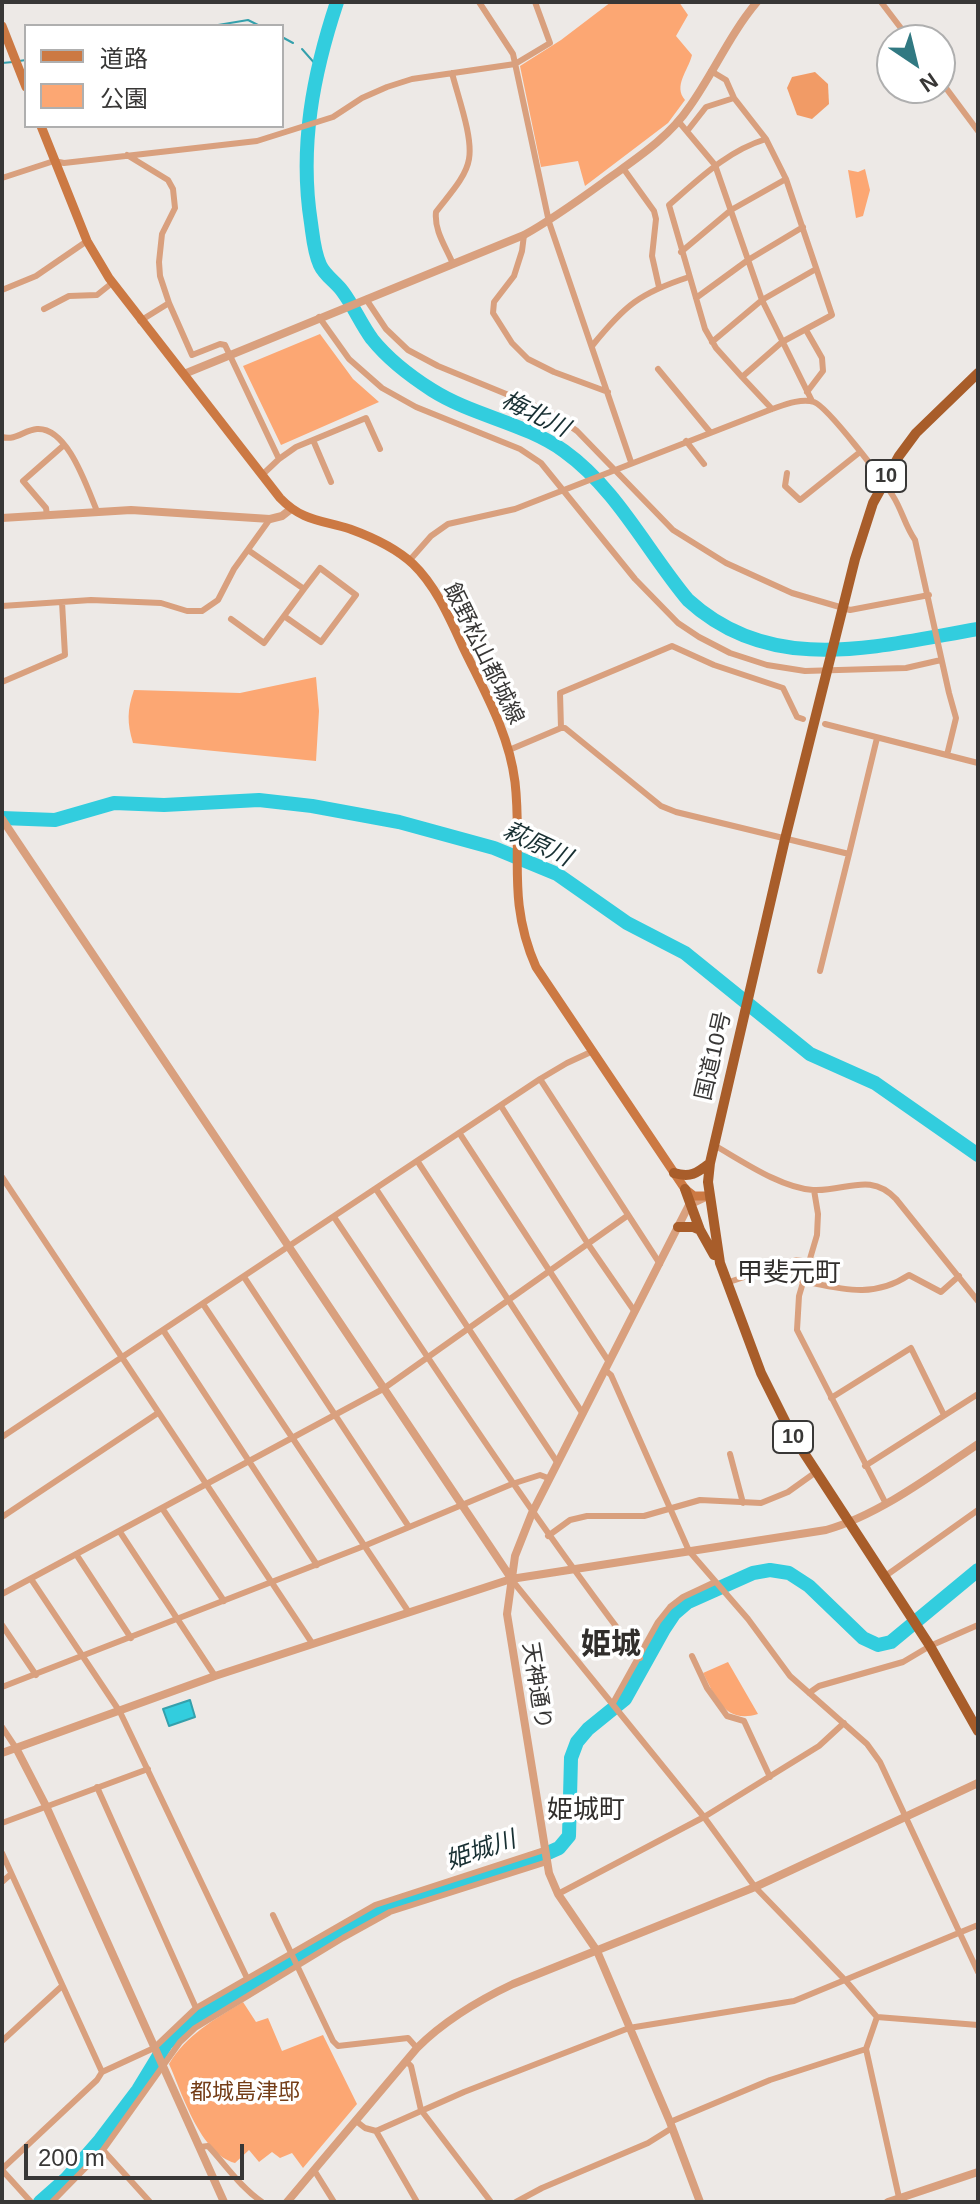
<!DOCTYPE html>
<html>
<head>
<meta charset="utf-8">
<style>
	body { margin:0 }
	#map { position:relative; width:980px; height:2204px; overflow:hidden; background:#ede9e6; font-family:Helvetica,"Noto Sans JP",sans-serif }
	canvas { display:block }
	.frame { position:absolute; inset:0; border:4px solid #383736; pointer-events:none }
	.legend { position:absolute; left:24px; top:24px; width:260px; height:104px; box-sizing:border-box; background:#fff; border:2px solid #afafaf; margin:0; padding:10px 14px; list-style:none; font-size:24px; color:#383736 }
	.legend li { display:flex; align-items:center; gap:16px; height:40px }
	.legend b { width:40px; border:2px solid #afafaf }
	.north { position:absolute; left:876px; top:24px; width:80px; height:80px; box-sizing:border-box; background:#fff; border:2px solid #afafaf; border-radius:50%; rotate:145deg; font-size:22px; font-weight:700; line-height:32px; text-align:center; color:#383736 }
	.north::after { content:''; display:block; margin:auto; width:28px; height:36px; background:#317982; clip-path:polygon(50% 0,100% 100%,50% 72%,0 100%) }
	.scale { position:absolute; left:24px; top:2144px; width:220px; height:36px; box-sizing:border-box; border:4px solid #383736; border-top:0; padding-left:10px; font-size:24px; line-height:28px; white-space:nowrap; color:#383736; -webkit-text-stroke:6px #fff; paint-order:stroke }
</style>
</head>
<body>
<div id="map">
<canvas width="980" height="2204"></canvas>
<div class="frame"></div>
<ul class="legend">
<li><b style="height:10px;background:#cc7943"></b>道路</li>
<li><b style="height:22px;background:#fca773"></b>公園</li>
</ul>
<div class="north">N</div>
<div class="scale">200 m</div>
</div>
<script>
const context = document.querySelector('canvas').getContext('2d');
context.lineJoin = 'round';
function paint(path, color) {
  context.fillStyle = color;
  context.fill(path, 'evenodd');
}
function strokePath(path, color, width, dash) {
  context.strokeStyle = color;
  context.lineWidth = width;
  context.lineCap = dash ? 'butt' : 'round';
  context.setLineDash(dash || []);
  context.stroke(path);
}
function label(font, color, halo, rows, align = 'center') {
  context.font = font + ' Helvetica,"Noto Sans JP",sans-serif';
  context.lineWidth = 7;
  context.setLineDash([]);
  context.textBaseline = 'middle';
  context.strokeStyle = halo;
  context.fillStyle = color;
  for (const [text, x, y, turn = 0] of rows) {
    context.save();
    context.translate(x, y);
    context.rotate((+turn || 0) * Math.PI / 180);
    context.textAlign = isNaN(turn) ? turn : align;
    if (halo) context.strokeText(text, 0, 0);
    context.fillText(text, 0, 0);
    context.restore();
  }
}
const green = new Path2D(`
	M611 2H679L688 15 676 36 692 55C688 71 673 86 685 100L668 123 585 186 578 161 541 167 520 66 561 40Z
	M865 169 870 190 863 216 856 218 848 170 858 172Z
	M320 334 353 379 379 402 281 445 243 366Z
	M316 677 319 711 316 761 133 743C127 723 127 710 134 690L240 693Z
	M728 1662 758 1714C725 1724 716 1698 703 1673Z
	M243 2002 256 2022 268 2018 282 2051 323 2035 357 2104 303 2168 292 2153 280 2158 272 2152 259 2162 249 2150 235 2163C200 2153 183 2095 169 2064 187 2034 214 2020 243 2002Z`);
const forest = new Path2D(`
	M815 72 828 84 829 104 812 119 797 115 787 88 792 77Z`);
const water = new Path2D(`
	M190 1700 195 1717 169 1726 163 1709Z`);
const stream = new Path2D(`
	M212 26 248 20 260 26
	M282 37 293 43
	M302 49 317 66
	M19 61 26 60
	M2 63 13 62`);
const river = new Path2D(`
	M337 2C313 74 299 147 311 223 313 237 314 252 320 265 325 276 336 282 343 292 354 307 361 324 372 339 388 359 410 376 432 390 473 416 525 423 564 451 617 489 647 551 688 600 772 677 877 646 978 629
	M2 818 55 820 114 803 164 805 259 800 312 806 399 822 494 848 557 874 627 923 685 953 810 1054 875 1083 978 1155
	M40 2202 66 2179 100 2140 138 2090 166 2044 197 2017 353 1923 383 1908 532 1860 559 1848 569 1836 571 1758 577 1742 588 1729 625 1699 664 1629 674 1614 688 1602 753 1573 770 1570 789 1573 809 1586 863 1638 878 1645 891 1642 978 1570`);
const minor = new Path2D(`
	M479 2 513 54 549 222 631 462
	M881 2 910 40
	M452 73C458 97 473 137 469 159 466 178 447 197 436 212 434 231 446 247 453 264
	M940 80 978 131
	M734 98 766 139
	M679 122 715 165 762 300 812 401
	M688 130 706 107 734 98 726 80 711 71
	M766 139 786 179 832 315 782 342 742 377 716 348 705 329 669 205C699 179 727 151 766 139Z
	M127 155 168 180 173 189 175 208 162 234 159 262 160 276 169 303 192 355 220 344 225 345 279 459 262 475
	M623 168 654 211 656 219 652 256 659 287
	M2 178 54 161 64 163 257 141 333 117 362 98 387 87 412 79 515 64 550 43 535 2
	M524 235 522 251 514 276 494 302 493 313 512 343 528 359 554 372 608 392
	M681 252 731 210 786 179
	M2 290 36 276 87 241
	M696 298 748 260 803 227
	M366 299 386 329 408 350 438 366 550 412 577 431 673 530 726 563 792 593 850 610 929 595
	M44 309 69 296 97 295 112 283
	M319 317 349 359 382 388 416 407 520 449 541 463 635 579 678 623 699 637 730 653 767 665 805 671 906 668 941 660
	M140 321 169 303
	M806 330 822 358 823 371 807 392
	M712 342 762 300 816 269
	M592 346C625 305 640 293 689 277
	M658 369 710 432
	M742 377 772 409
	M2 437C16 441 24 430 37 429 68 427 87 488 97 511
	M313 440 331 482
	M686 441 704 464
	M279 459 296 447 366 418 380 449
	M787 473 785 486 800 500 860 452
	M47 515 46 508 23 481 64 445
	M248 550 304 589 320 568 356 595 321 642 284 616 304 589
	M409 561 431 536 448 524 515 509 772 409C784 405 801 398 814 402 828 407 884 481 893 496 902 510 905 526 915 540L949 693 956 718 947 755
	M2 606 91 600 161 603 187 611H202L218 600 234 569 270 519
	M231 619 264 643 284 616
	M2 682 65 655 62 602
	M825 724 978 763
	M561 728 560 693 672 646 714 665 783 688 797 717 803 719
	M509 750 561 728H565L661 806 676 812 849 854 820 971
	M849 854 877 738
	M540 1079 660 1264
	M501 1106 588 1244 635 1312
	M460 1134 609 1362
	M714 1145C742 1161 781 1188 813 1190 845 1192 870 1171 896 1199L978 1301
	M418 1162 583 1414
	M2 1177 312 1643
	M376 1189 557 1462
	M814 1190 818 1214 817 1235 799 1296 797 1330 885 1502
	M334 1217C434 1366 531 1516 640 1658
	M244 1277 409 1527
	M802 1281C842 1289 873 1299 909 1275L941 1292 959 1276
	M726 1283 796 1260 809 1262
	M203 1304 408 1611
	M163 1330 317 1565
	M605 1370 611 1375 689 1551 748 1619 790 1676 867 1744 880 1762 978 1972
	M831 1398 911 1348 944 1415
	M2 1437 540 1079 567 1063 593 1051
	M730 1454 743 1503
	M865 1466 978 1394
	M162 1508 224 1601
	M2 1517 158 1413
	M120 1532 215 1676
	M548 1536 570 1520 587 1516H644L700 1500 761 1503 788 1492 816 1472
	M76 1554 131 1638
	M884 1577 978 1510
	M31 1579 120 1712 247 1978
	M511 1579 704 1817 755 1887 846 1981 877 2017 978 2025
	M2 1594 383 1389 627 1216
	M2 1625 36 1675
	M692 1656 707 1688 727 1716 744 1721 770 1777
	M2 1687 364 1546 512 1484 540 1475 548 1478
	M809 1693 819 1686 903 1662 930 1646 978 1625
	M613 1703 658 1622 670 1607 683 1597 715 1582
	M2 1727 16 1748
	M97 1787 196 2008
	M2 1823 148 1769
	M2 1853 102 2072
	M2 1882 11 1874
	M558 1894 704 1817 819 1746 844 1723
	M273 1915 333 2041 338 2046 408 2038 417 2048
	M877 2017 866 2049 900 2202
	M2 2041 62 1986
	M406 2061 411 2066 421 2110 491 2202
	M356 2121 365 2128 376 2131 417 2202
	M670 2122 770 2080 866 2049
	M376 2131 464 2092 629 2028 794 2001 978 1925
	M200 2147 208 2146C226 2165 240 2187 262 2202
	M103 2150 150 2202
	M2 2169 97 2080 102 2072 154 2048 196 2008 375 1905 544 1850
	M2 2170 31 2202
	M314 2170 334 2202
	M52 2202 103 2150 180 2042 195 2028 343 1938 390 1912 547 1862
	M516 2202 542 2188 648 2143 672 2128`);
const tertiary = new Path2D(`
	M184 374 524 235C555 218 583 197 612 176 640 156 670 136 690 106 714 72 730 34 757 2
	M2 518 131 510 270 519 282 516 291 509
	M2 819 511 1578
	M16 1748 46 1806 224 2202
	M2 1753 215 1676 511 1579 826 1530C879 1515 932 1475 978 1444
	M287 2202 417 2048C445 2020 477 2001 513 1984L755 1887 978 1783
	M700 2202 670 2122 597 1951 558 1894 549 1873 507 1614 515 1556 532 1513 689 1205 706 1197
	M888 2202 978 2172`);
const secondary = new Path2D(`
	M2 26 26 87
	M41 126 87 241 109 278 280 498C302 521 321 520 350 529 372 537 396 548 413 564 436 586 450 619 463 647 484 691 509 733 515 782 523 851 506 899 536 967L685 1189 694 1196H709`);
const trunk = new Path2D(`
	M978 373 916 433 899 456 873 503 855 559 785 839 710 1163 708 1182 720 1263 761 1373 791 1433 930 1646 978 1731
	M674 1173C691 1178 697 1173 710 1163
	M685 1189 700 1230 714 1255
	M678 1227H693L700 1230`);
const shields = [
	[886,476,40],
	[793,1437,40]
];
const shieldNames = [
	["10",886,476],
	["10",793,1437]
];
const streetNames = [
	["飯野松山都城線",483,654,64],
	["国道10号",714,1056,-77],
	["天神通り",536,1686,81]
];
const parkNames = [
	["都城島津邸",245,2093]
];
const waterNames = [
	["梅北川",535,415,26],
	["萩原川",537,845,25],
	["姫城川",481,1851,-19]
];
const quarterNames = [
	["甲斐元町",789,1274],
	["姫城町",586,1811]
];
const districtNames = [
	["姫城",611,1646]
];
paint(green, '#fca773');
paint(forest, '#f19b66');
paint(water, '#32cdde');
strokePath(water, '#34a0ac', 2);
strokePath(stream, '#34a0ac', 2);
strokePath(river, '#32cdde', 14);
strokePath(minor, '#d9a07e', 6);
strokePath(tertiary, '#d9a07e', 8);
strokePath(secondary, '#cc7943', 9);
strokePath(trunk, '#a85d2a', 10);
for (const [x, y, w] of shields) {
  const box = new Path2D();
  box.roundRect(x - w / 2, y - 16, w, 32, 6);
  context.fillStyle = '#fff';
  context.fill(box);
  strokePath(box, '#383736', 2);
}
label('bold 20px', '#383736', null, shieldNames);
label('22px', '#383736', '#fff', streetNames);
label('22px', '#743d17', '#fff', parkNames);
label('italic 24px', '#183033', '#fff', waterNames);
label('26px', '#312e2c', '#fff', quarterNames);
label('bold 30px', '#312e2c', '#fff', districtNames);
</script>
</body>
</html>
